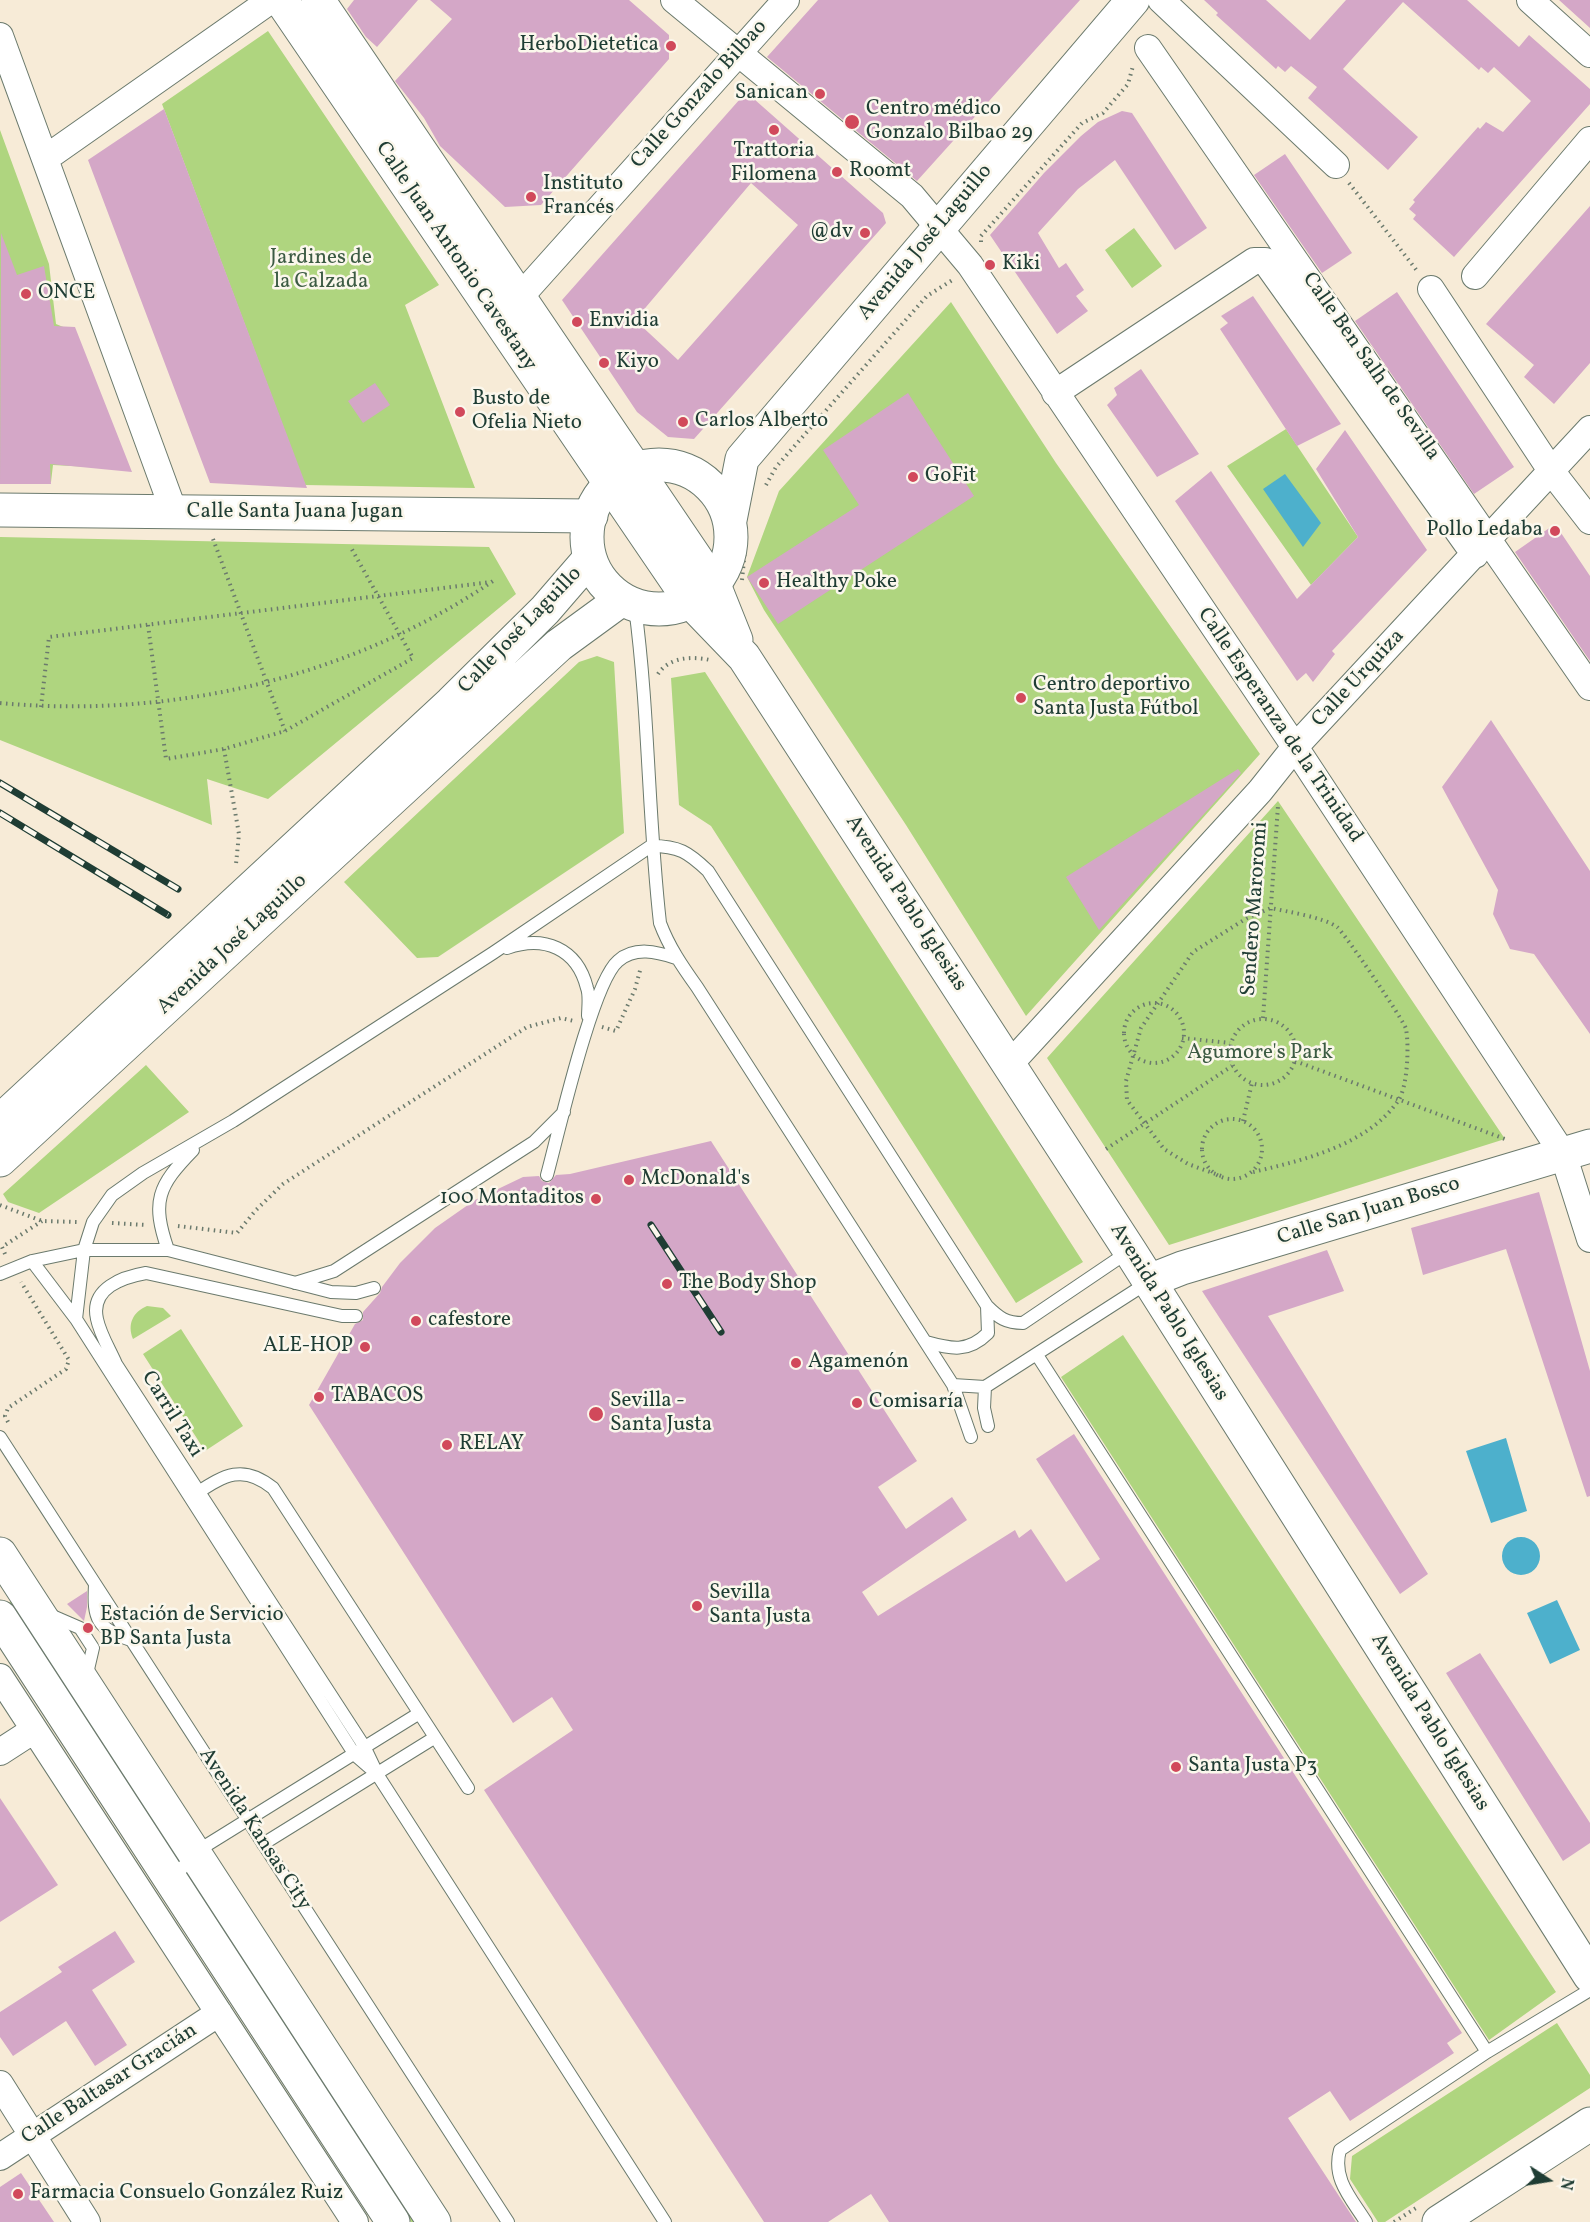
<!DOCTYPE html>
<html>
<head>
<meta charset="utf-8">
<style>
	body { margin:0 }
	#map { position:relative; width:1590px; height:2222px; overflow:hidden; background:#f7ebd7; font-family:Vollkorn,serif }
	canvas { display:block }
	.north { position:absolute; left:1518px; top:2150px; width:60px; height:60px; -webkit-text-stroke:4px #fbf7ec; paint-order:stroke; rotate:102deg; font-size:16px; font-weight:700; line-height:24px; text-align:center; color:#1f3d34 }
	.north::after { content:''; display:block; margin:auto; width:21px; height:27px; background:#1f3d34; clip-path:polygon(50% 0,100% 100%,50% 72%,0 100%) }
</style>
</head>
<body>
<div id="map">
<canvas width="1590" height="2222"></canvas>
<div class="north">N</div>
</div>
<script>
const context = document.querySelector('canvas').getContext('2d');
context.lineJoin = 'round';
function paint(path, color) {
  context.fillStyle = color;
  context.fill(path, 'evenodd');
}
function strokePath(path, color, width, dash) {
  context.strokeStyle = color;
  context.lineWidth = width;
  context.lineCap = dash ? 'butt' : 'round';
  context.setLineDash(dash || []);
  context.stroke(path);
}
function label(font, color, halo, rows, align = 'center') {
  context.font = font + ' Vollkorn,serif';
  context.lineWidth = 5;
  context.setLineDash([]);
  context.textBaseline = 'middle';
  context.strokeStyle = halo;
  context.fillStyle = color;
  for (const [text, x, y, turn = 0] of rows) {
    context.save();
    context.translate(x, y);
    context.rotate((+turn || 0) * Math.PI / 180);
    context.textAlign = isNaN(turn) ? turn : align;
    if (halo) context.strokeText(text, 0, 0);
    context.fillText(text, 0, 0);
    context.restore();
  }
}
const green = new Path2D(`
	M268 31 439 285 405 305 475 488 305 485 162 104Z
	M0 130 49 264 56 324 75 332 128 469 53 465 51 482 0 481Z
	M1134 228 1162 266 1132 288 1105 250Z
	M951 302 1056 463 1260 754 1026 1016 906 825 764 610 747 577 779 491Z
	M1286 429 1358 537 1311 585 1227 466Z
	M0 537 489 547 516 594 268 799 207 779 212 825 0 740Z
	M597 656 614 662 624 833 438 957 417 958 344 882 579 662Z
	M705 672 1083 1262 1016 1303 711 826 679 805 671 678Z
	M1278 801 1505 1139 1169 1245 1047 1058Z
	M146 1065 189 1112 39 1213 8 1202 3 1194Z
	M147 1306 163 1308 171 1316 133 1339C127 1324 133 1312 147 1306Z
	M181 1329 243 1426 205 1451 143 1354Z
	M1123 1335 1556 1992 1489 2040 1061 1377Z
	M12 1601 159 1823 154 1827 7 1604Z
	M214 1911 417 2222H411L210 1914Z
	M1557 2023 1590 2075V2088L1385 2222H1378L1350 2179 1352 2156Z`);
const water = new Path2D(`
	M1285 474 1321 523 1303 547 1263 489Z
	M1506 1438 1527 1511 1491 1523 1466 1451Z
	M1502 1556a19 19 0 1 1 38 0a19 19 0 1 1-38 0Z
	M1557 1600 1580 1650 1550 1664 1527 1613Z`);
const building = new Path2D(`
	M354 0H418L377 47 366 37 347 9Z
	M430 0H629L669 35V59L541 205 505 207 440 146 424 118 395 81 452 19Z
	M818 0H1080L917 181 767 57Z
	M1204 0H1266L1310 40 1346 0H1467L1519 47 1529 35 1590 89V104L1454 257 1413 219 1416 215 1409 209 1415 202 1413 200 1478 127 1480 129 1486 122 1503 132 1531 101 1494 67 1488 73 1481 67 1479 70 1403 2 1343 69 1418 137 1388 170 1308 98 1317 87 1291 66 1285 72 1278 66 1276 69 1216 15 1218 13Z
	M1559 0H1590V28Z
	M740 99H754L883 213 886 223 694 439 668 437 637 412 562 300ZM751 183 798 225 678 360 635 320Z
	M164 109 307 488 210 483 88 160Z
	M1122 111 1132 113 1207 228 1175 250 1115 160 1078 189 1038 233 1059 268 1066 263 1084 290 1076 296 1088 311 1057 334 990 235 1044 173 1081 136 1098 122Z
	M1285 154 1352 253 1322 273 1254 175Z
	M1590 206V363L1554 404 1524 377 1534 365 1486 324Z
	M1 233 17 275 44 266 54 326 75 327 132 472 50 464 51 484H0Z
	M1397 292 1514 467 1474 494 1355 321Z
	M1253 296 1341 424 1297 446 1220 329 1228 323 1221 316Z
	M1141 369 1199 454 1157 477 1107 405 1117 395 1114 388Z
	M375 383 390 405 363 423 348 401Z
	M908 393 974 496 778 624 747 577 859 505 823 450Z
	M1345 430 1427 550 1332 651 1335 654 1313 682 1306 673 1297 681 1175 501 1211 471 1297 599 1358 537 1316 469Z
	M1555 524 1590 576V661L1515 552Z
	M1491 720 1590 871V1034L1534 954 1510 949 1493 914 1498 890 1442 787Z
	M1238 769 1241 773 1099 930 1066 877Z
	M711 1141 917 1461 878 1487 906 1529 952 1497 967 1520 862 1592 878 1616 1015 1530 1019 1538 1031 1529 1066 1582 1100 1559 1036 1459 1074 1434 1462 2033 1447 2043 1454 2053 1350 2121 1330 2091 1288 2118 1356 2222H889L871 2194 828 2222H764L484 1790 573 1730 552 1697 513 1723 309 1405 355 1324 363 1320V1312L380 1293 382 1287 400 1263 435 1228 475 1200 523 1177 539 1176 542 1181 549 1183 556 1175 570 1174Z
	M1539 1192 1590 1371V1496L1587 1497 1506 1249 1423 1275 1411 1228Z
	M1327 1250 1344 1291 1268 1316 1428 1574 1400 1594 1202 1291Z
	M87 1591V1607L84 1621 67 1604Z
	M1480 1653 1590 1823V1843L1563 1861 1446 1673Z
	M0 1798 58 1885 0 1922Z
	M115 1931 135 1962 92 1990 127 2045 95 2066 66 2021 13 2056 0 2037V2012L62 1972 58 1967Z
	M21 2173 54 2222H0V2187Z`);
const path = new Path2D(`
	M1349 183 1418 272
	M981 242V236L1082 123 1103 113 1128 84 1133 66
	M766 485 776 467 927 296 954 279
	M213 539 285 731
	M742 580 746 540
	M148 625 166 759 224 749 285 731 413 658 350 546
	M658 674C669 657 692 656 710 660
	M0 703C171 719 350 678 493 581
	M41 707 49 637 491 582
	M224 749 239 834 236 864
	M1124 1033a30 30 0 1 1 60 0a30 30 0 1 1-60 0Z
	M1263 1018 1278 806
	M1230 1052a33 33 0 1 1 66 0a33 33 0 1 1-66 0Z
	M602 1027 616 1031 635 989 641 967
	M1182 1038 1230 1043
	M1295 1061 1505 1139
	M1202 1149a30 30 0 1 1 60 0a30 30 0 1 1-60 0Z
	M1243 1121 1252 1083
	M1106 1149 1232 1066
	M1221 1176 1188 1164 1164 1149 1127 1100 1126 1081 1141 1028 1193 952 1247 918 1271 908C1288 912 1323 917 1337 927 1343 931 1405 1022 1406 1029 1409 1044 1408 1087 1398 1101 1367 1146 1300 1161 1249 1173
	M0 1205 42 1221 77 1222
	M112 1223 146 1225
	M178 1226 237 1233 256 1210 283 1184 527 1027 561 1018 574 1021
	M5 1254 2 1247 42 1221
	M8 1422 5 1416 8 1408 66 1369 69 1360 21 1282
	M1394 2222 1416 2208`);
const lane = new Path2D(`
	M635 607C649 712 648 818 660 923 669 947 682 966 697 987L953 1385 985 1387 1147 1283
	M507 948C544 935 577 948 587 988 590 996 588 1008 588 1016
	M547 1175C558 1135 592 983 618 961 635 946 657 952 676 958
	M168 1250C151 1201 158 1186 193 1150
	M32 1261 76 1319 355 1755 377 1774 665 2222
	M0 1274 32 1261 84 1250H168L331 1292 356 1293 374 1288
	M295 1283 334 1271 534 1142 564 1112
	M356 1316H342L146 1273C123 1277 90 1288 97 1319 100 1334 110 1350 116 1364L364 1746 374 1767
	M76 1319 84 1250 93 1222 112 1195 143 1173 233 1121 493 953 651 846C679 846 688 852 708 871L987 1306C999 1318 1006 1323 1023 1323L1128 1252
	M926 1342C951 1349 968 1353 988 1333L987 1306
	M1037 1355 1487 2052
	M953 1385 971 1437
	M985 1387 984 1408 988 1426
	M0 1437 508 2222
	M192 1496C222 1477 241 1462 273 1488L468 1788
	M95 1585C93 1619 97 1629 131 1640
	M50 1615 80 1628 93 1648 86 1678
	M263 1844 434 1738
	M172 1881 194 1853 418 1714
	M1366 2222C1351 2198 1332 2179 1340 2150L1487 2052 1590 1990`);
const street = new Path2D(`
	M674 0 912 196 970 265 1295 747 1563 1154 1590 1239
	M1161 0 1336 165
	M1530 0 1590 54
	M0 36 174 512
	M1148 48 1590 687
	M46 158 271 0
	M1475 276 1590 140
	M1431 289 1552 472 1590 521
	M519 298 786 0
	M1055 393 1254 261H1265L1475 555
	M1009 1065 1260 791 1295 747 1590 429
	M0 1677 355 2222
	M0 1752 34 1730
	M0 2084 87 2222
	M0 2157 219 2013`);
const secondary = new Path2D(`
	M281 0 691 602 744 657 1130 1251 1590 1976
	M318 0 714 585 736 640
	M0 510 591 516
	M1149 1281 1182 1268 1590 1146
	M1439 2222 1590 2124`);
const primary = new Path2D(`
	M587 537a72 72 0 1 1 144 0a72 72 0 1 1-144 0Z
	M730 520 742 459 1133 0
	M0 1121 451 703 545 610 590 558
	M0 1160 559 645 622 599
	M0 1554 434 2222
	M0 1617 393 2222`);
const rail = new Path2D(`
	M0 783 178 889
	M0 813 168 915
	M651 1225 721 1332`);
const markers = [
	[671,46,6,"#d1495b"],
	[820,94,6,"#d1495b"],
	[852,122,8,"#d1495b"],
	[774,130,6,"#d1495b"],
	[837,172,6,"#d1495b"],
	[531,197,6,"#d1495b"],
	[865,233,6,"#d1495b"],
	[990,265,6,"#d1495b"],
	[26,294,6,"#d1495b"],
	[577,322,6,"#d1495b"],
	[604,363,6,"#d1495b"],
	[460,412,6,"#d1495b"],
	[683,422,6,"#d1495b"],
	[913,477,6,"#d1495b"],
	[1555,531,6,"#d1495b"],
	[764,583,6,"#d1495b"],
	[1021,698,6,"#d1495b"],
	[629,1180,6,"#d1495b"],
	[596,1199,6,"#d1495b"],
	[667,1284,6,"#d1495b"],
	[416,1321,6,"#d1495b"],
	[365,1347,6,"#d1495b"],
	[796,1363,6,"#d1495b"],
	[319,1397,6,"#d1495b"],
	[857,1403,6,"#d1495b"],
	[596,1414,8,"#d1495b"],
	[447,1445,6,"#d1495b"],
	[697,1606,6,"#d1495b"],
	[88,1628,6,"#d1495b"],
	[1176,1767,6,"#d1495b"],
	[18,2194,6,"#d1495b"]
];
const poiNames = [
	["HerboDietetica",659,46,"right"],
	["Sanican",808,94,"right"],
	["Centro médico",866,110],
	["Gonzalo Bilbao 29",866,134],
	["Trattoria",774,152,"center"],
	["Filomena",774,176,"center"],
	["Roomt",849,172],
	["Instituto",543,185],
	["Francés",543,209],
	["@dv",853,233,"right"],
	["Kiki",1002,265],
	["ONCE",38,294],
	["Envidia",589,322],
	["Kiyo",616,363],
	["Busto de",472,400],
	["Ofelia Nieto",472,424],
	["Carlos Alberto",695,422],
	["GoFit",925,477],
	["Pollo Ledaba",1543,531,"right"],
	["Healthy Poke",776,583],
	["Centro deportivo",1033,686],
	["Santa Justa Fútbol",1033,710],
	["McDonald's",641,1180],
	["100 Montaditos",584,1199,"right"],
	["The Body Shop",679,1284],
	["cafestore",428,1321],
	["ALE-HOP",353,1347,"right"],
	["Agamenón",808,1363],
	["TABACOS",331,1397],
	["Sevilla -",610,1402],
	["Santa Justa",610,1426],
	["Comisaría",869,1403],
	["RELAY",459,1445],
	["Sevilla",709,1594],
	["Santa Justa",709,1618],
	["Estación de Servicio",100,1616],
	["BP Santa Justa",100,1640],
	["Santa Justa P3",1188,1767],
	["Farmacia Consuelo González Ruiz",30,2194]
];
const streetNames = [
	["Calle Gonzalo Bilbao",700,95,-48],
	["Avenida José Laguillo",926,243,-50],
	["Calle Juan Antonio Cavestany",455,257,56],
	["Calle Ben Salh de Sevilla",1370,367,55],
	["Calle Santa Juana Jugan",295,513],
	["Calle José Laguillo",521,631,-46],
	["Calle Urquiza",1359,679,-47],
	["Calle Esperanza de la Trinidad",1279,726,56],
	["Avenida Pablo Iglesias",905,904,57],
	["Sendero Maroromi",1256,909,-86],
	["Avenida José Laguillo",233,945,-43],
	["Calle San Juan Bosco",1369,1212,-17],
	["Avenida Pablo Iglesias",1168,1313,58],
	["Carril Taxi",171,1415,58],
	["Avenida Pablo Iglesias",1429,1723,58],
	["Avenida Kansas City",254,1830,57],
	["Calle Baltasar Gracián",110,2085,-33]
];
const parkNames = [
	["Jardines de",321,259],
	["la Calzada",321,283],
	["Agumore's Park",1260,1054]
];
paint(green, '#afd57f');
paint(water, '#4db0cc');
paint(building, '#d4a7c7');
strokePath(lane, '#6b7a6d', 14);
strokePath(street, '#6b7a6d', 28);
strokePath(secondary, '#6b7a6d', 35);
strokePath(primary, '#6b7a6d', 35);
strokePath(path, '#6b7a6d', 4, [1.5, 4.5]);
strokePath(lane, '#fff', 12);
strokePath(street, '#fff', 26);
strokePath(secondary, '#fff', 33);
strokePath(primary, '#fff', 33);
strokePath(rail, '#1f3d34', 7);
strokePath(rail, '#fbf7ec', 4.5, [14]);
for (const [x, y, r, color] of markers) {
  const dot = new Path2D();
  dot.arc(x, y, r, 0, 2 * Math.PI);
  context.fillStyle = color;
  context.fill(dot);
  strokePath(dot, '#fbf7ec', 2);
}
label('21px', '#1f3d34', '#fbf7ec', poiNames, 'left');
label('21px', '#1f3d34', '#fbf7ec', streetNames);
label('21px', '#3c5b43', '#fbf7ec', parkNames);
</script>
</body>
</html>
